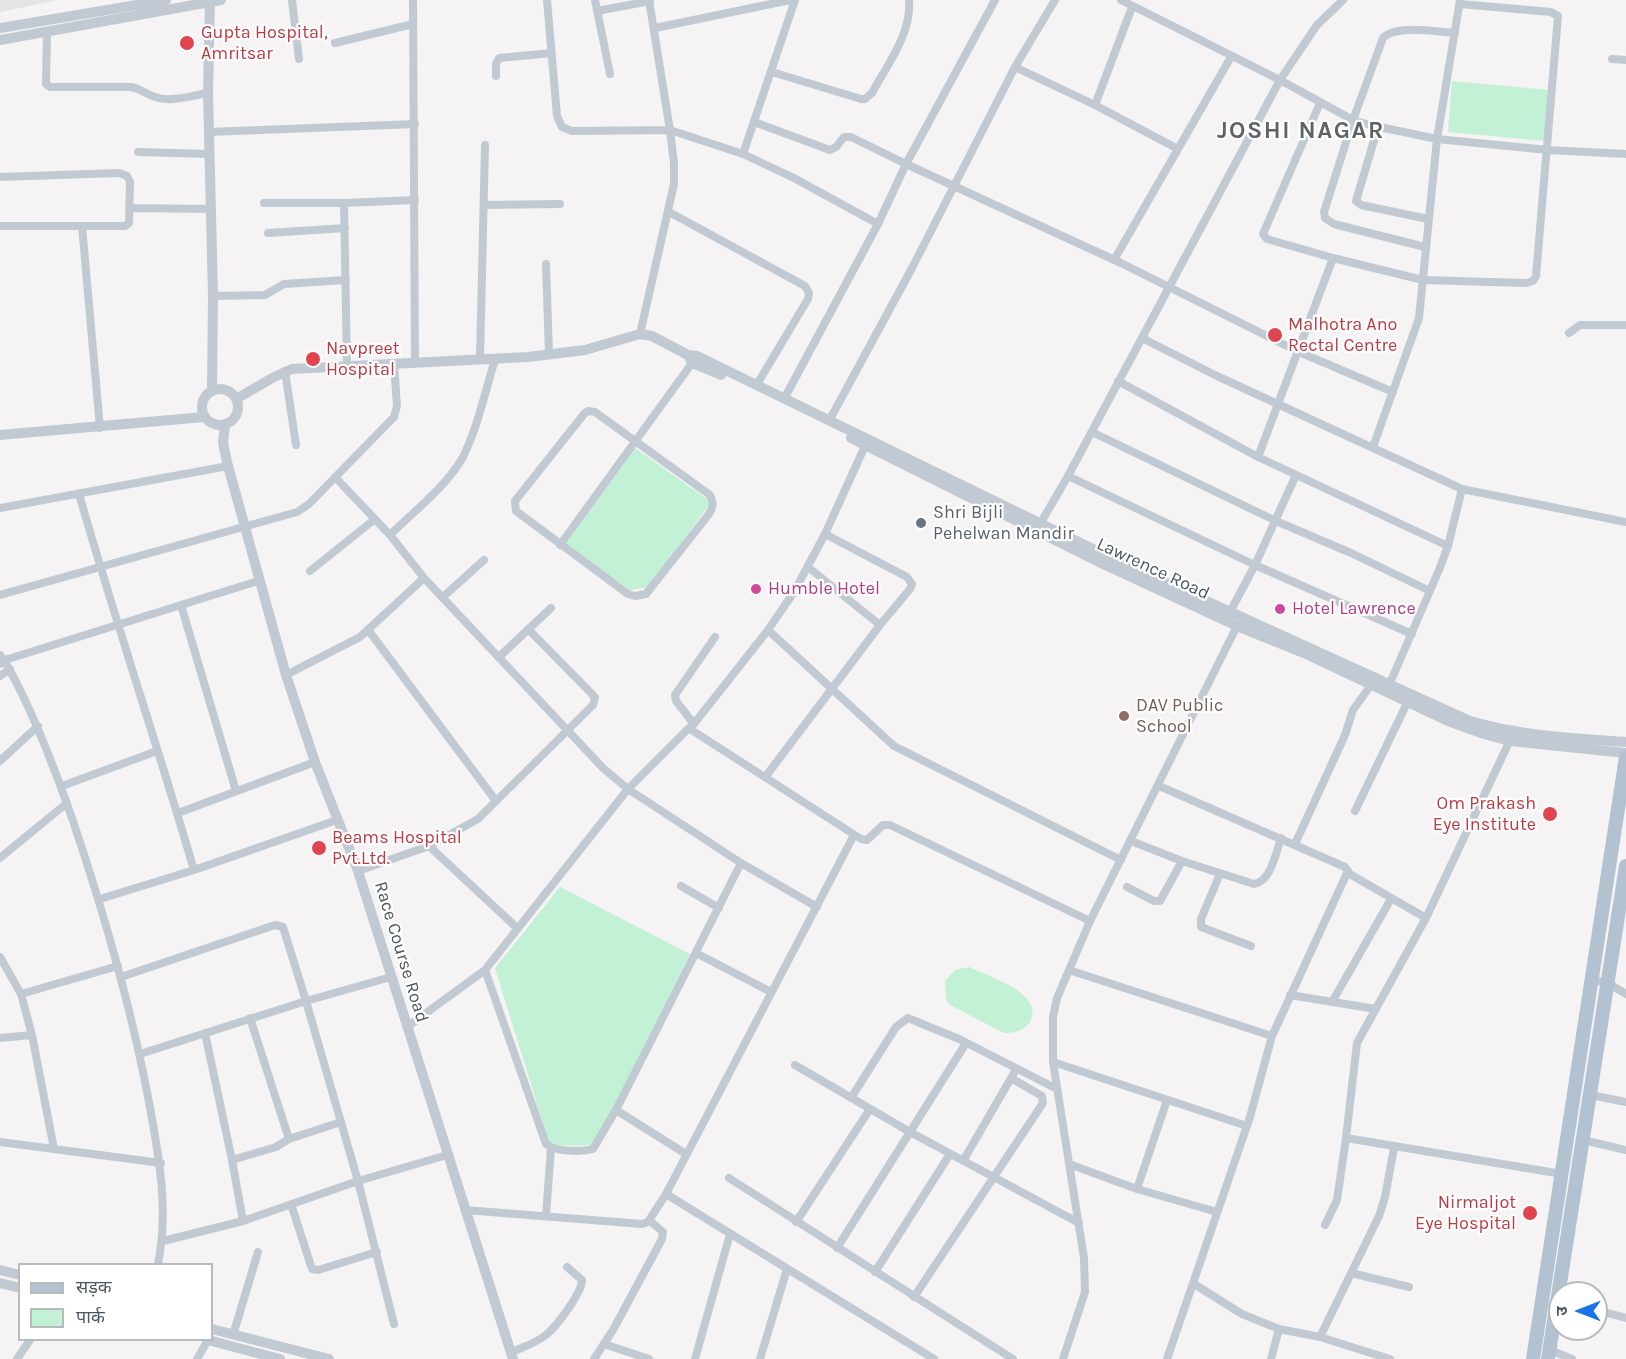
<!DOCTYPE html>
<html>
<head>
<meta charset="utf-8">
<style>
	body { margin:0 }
	#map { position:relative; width:1626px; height:1359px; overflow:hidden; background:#f5f3f3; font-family:Karla,"Noto Sans Devanagari",sans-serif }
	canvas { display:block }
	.legend { position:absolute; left:18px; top:1263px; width:195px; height:78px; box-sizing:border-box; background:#fff; border:2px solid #b7bbc0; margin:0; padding:8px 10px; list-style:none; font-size:18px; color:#4a5661 }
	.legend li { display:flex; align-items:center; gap:12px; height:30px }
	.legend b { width:30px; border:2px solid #b7bbc0 }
	.north { position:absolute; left:1548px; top:1281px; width:60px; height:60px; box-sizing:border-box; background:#fff; border:2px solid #b7bbc0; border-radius:50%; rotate:270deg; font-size:16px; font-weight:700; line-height:24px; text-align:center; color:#4a5661 }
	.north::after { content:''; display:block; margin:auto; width:21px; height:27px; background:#1a73e8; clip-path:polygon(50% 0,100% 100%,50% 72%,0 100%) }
</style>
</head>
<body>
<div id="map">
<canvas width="1626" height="1359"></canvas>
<ul class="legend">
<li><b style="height:8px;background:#b3c2d1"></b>सड़क</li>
<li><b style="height:16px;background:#c3f1d5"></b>पार्क</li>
</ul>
<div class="north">उ</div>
</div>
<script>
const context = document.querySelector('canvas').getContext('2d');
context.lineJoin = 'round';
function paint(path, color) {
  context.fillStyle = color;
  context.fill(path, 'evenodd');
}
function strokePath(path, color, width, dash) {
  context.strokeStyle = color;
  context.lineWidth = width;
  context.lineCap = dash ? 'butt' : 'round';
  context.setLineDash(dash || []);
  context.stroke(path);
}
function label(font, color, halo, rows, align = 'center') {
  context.font = font + ' Karla,sans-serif';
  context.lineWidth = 4.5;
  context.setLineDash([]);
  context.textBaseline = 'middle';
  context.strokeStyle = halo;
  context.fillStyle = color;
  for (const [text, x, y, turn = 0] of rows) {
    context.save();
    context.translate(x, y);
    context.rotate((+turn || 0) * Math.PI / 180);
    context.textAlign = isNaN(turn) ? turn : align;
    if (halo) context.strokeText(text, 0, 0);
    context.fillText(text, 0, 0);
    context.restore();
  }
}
const education = new Path2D(`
	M0 0H58L0 12Z`);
const green = new Path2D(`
	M1452 81 1550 90 1545 141 1448 132Z
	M635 448 711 502 649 587 630 590 566 544Z
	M560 887 690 954 595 1145 550 1146 495 968Z
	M969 967C987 976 1046 993 1030 1022 1024 1031 1013 1033 1004 1033L950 1005 946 1000 945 981 955 970Z`);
const minor = new Path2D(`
	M292 0 299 59
	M413 0 415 363
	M547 0 557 116 562 127 572 131 670 130 743 154 794 178 878 224
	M595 0 610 74
	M1121 0 1280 80 1353 120 1370 125 1437 139 1548 150 1626 154
	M597 11 650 1
	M655 28 790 0
	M47 32 46 84 50 87H131C142 89 148 96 159 98 174 102 193 95 208 93
	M335 43 413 24
	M1612 59 1626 60
	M1015 67 1095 105 1178 149
	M772 72 861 99H865L872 93C887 65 912 33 909 0
	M496 76V64L499 58 552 53
	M1320 103 1263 234 1267 239 1333 258
	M1095 105 1132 7
	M754 122 830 150 836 147 844 137H851L906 164 1121 263 1299 352 1393 392
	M1378 127 1356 201 1361 205 1428 219
	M209 132 415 124
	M138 152 209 154
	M743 154 795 0
	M0 177 119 173 127 176 130 182 129 223 125 226H0
	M264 203H344L415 200
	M344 203 347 366
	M485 205 560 204
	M129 208 211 209
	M669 212 805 286 809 293 808 299 756 386
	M82 226 100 428
	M268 233 345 228
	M1425 247 1334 224 1325 218 1324 212 1353 120 1383 38C1395 24 1437 32 1455 33
	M1114 260 1231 57
	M546 264 549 354
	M213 296 265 295 284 284 346 280
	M1569 333 1580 325H1626
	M640 334 674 184V163L670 130 649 0
	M1142 338 1217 376 1462 489 1626 522
	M480 360 485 145
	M285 371 296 445
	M1118 381 1258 457 1448 546
	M784 399 878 224 906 164 995 0
	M588 411 595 412 710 495C714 503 713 507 709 514L646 594 635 596 628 594 516 511 515 501 584 414Z
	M829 421 912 268 1015 67 1055 0
	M1092 432 1276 521 1351 553 1430 591
	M1373 447 1419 318 1437 139 1460 0
	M1258 457 1333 258 1423 280 1526 283 1533 281 1536 276 1558 16 1551 12 1460 4
	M1068 476 1255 565 1412 634
	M335 477 390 535 424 578 603 768 628 789 741 863 817 907
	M79 494C115 620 157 744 194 870
	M0 508 228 466
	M1040 524 1068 476 1280 80 1317 25 1343 0
	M390 535C414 511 446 487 463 457 478 427 485 391 495 360
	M560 545 695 359
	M808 567 880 625
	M310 571 375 519
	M0 595 297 512 309 504 394 417 397 406 394 364
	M443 597 484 560
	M181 605 236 791
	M1230 612 1255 565 1296 475
	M768 630 894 746 1121 860
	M369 631 496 801
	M0 655C10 668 17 684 24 698 44 740 58 778 73 821 104 913 131 1006 149 1102 159 1156 169 1210 158 1264
	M500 656 551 608
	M0 664 5 660 258 581
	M286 675 360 637 424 578
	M0 676 10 669
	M1390 683 1439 570 1448 546 1462 489
	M694 724 676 701 675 695 715 637
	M690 729 861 839 867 840 883 825H890L1090 921
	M1512 736 1426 918 1357 1043 1346 1138 1562 1174
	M0 761 38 726
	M766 776 880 625 910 589 912 584 907 577 825 534
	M62 786 157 751
	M1159 786 1345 867 1348 871 1272 1036 1250 1117 1167 1359
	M1355 811 1410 697
	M178 813 315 762
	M1131 841 1182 861 1254 884C1271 882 1276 852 1281 838
	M1295 844 1345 735 1353 710 1371 685
	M429 846 516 927
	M0 858 67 803
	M358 871 429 846 478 819 593 705 595 698 592 694 528 629
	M1348 873 1426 918
	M1220 874 1201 919V927L1251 946
	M681 886 719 908
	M1127 887 1154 901H1160L1182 861
	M100 899 194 870 337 820
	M696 953 771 992
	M0 957 21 994 32 1035 54 1149
	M485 970 546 1144C555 1152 582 1152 593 1149L616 1110 741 863
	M1069 970 1272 1036
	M121 977 275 925 283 927 306 1001 358 1181 394 1324
	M1592 980 1608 983 1626 994
	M21 994 118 966
	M1290 995 1376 1009
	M1332 1002 1391 899
	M407 1027 485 970 628 789 697 720 768 630 794 592 825 534 865 446
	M205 1033 232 1160 243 1221
	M0 1038 32 1035
	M140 1054 306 1001 391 977
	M1053 1062 1247 1126
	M795 1065 910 1132 1079 1223
	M1591 1095 1626 1102
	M851 1098 896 1027 908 1018 959 1039 1057 1089
	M616 1110 686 1154
	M289 1139 341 1122
	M1583 1140 1626 1150
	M0 1142 161 1163
	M232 1160 276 1147 289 1139 250 1018
	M963 1161 1014 1073
	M1069 1164 1137 1189 1217 1212
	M729 1178 1013 1359
	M1137 1189 1167 1100
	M666 1194 854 835
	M291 1204 312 1269 318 1270 377 1252
	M465 1210 642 1224 648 1222 666 1194 934 1359
	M546 1216 551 1148
	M796 1222 870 1109
	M1325 1225 1337 1200 1346 1138
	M163 1241 243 1221 358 1181 447 1155
	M837 1248 966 1043
	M875 1272 950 1154
	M1351 1273 1409 1287
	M1194 1284 1242 1314 1279 1329 1320 1337 1390 1359
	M914 1297 1043 1103 1042 1096 1011 1078
	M1596 1310 1626 1318
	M233 1335 258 1252
	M1320 1337 1379 1216 1385 1197 1394 1148
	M604 1344 649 1359
	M1550 1350 1572 1359
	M512 1352C523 1347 536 1343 546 1335 556 1327 582 1293 582 1280L567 1267
	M17 1359 30 1340
	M197 1359 208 1340
	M594 1359 613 1330 662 1239 663 1232 649 1220
	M695 1359 730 1234
	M760 1359 787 1269
	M1063 1359 1085 1292 1084 1258 1053 1062V1017L1057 998 1090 921 1237 626
	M1271 1359 1279 1329`);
const tertiary = new Path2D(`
	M210 0 208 93 213 296 212 391
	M0 28 166 0
	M0 40 221 0
	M688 355 692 363 721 375
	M202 407a18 18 0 1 1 36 0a18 18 0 1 1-36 0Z
	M236 399 274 377 292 369 528 357 585 350 640 334 652 336 688 355 697 356 1099 552 1470 721C1521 736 1574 738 1626 742
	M225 425 223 443 228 466 286 675 315 762 358 871 513 1359
	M0 435 204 417
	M851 438 1103 564 1237 626 1304 653 1448 721 1484 734 1510 741 1626 753
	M0 1270 20 1275
	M0 1283 20 1288
	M212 1329 329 1359
	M208 1340 280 1359`);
const primary = new Path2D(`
	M1533 1359 1626 757
	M1548 1359 1626 866`);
const markers = [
	[187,43,8,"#e0444e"],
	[1275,335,8,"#e0444e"],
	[313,359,8,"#e0444e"],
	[921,523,6,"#6b7280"],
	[756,589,6,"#d1479c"],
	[1280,609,6,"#d1479c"],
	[1124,716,6,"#8d6e63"],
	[1550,814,8,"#e0444e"],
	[319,848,8,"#e0444e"],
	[1530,1213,8,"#e0444e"]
];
const healthNames = [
	["Gupta Hospital,",201,33],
	["Amritsar",201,54],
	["Malhotra Ano",1288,325],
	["Rectal Centre",1288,346],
	["Navpreet",326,349],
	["Hospital",326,370],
	["Om Prakash",1536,804,"right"],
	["Eye Institute",1536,825,"right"],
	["Beams Hospital",332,838],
	["Pvt.Ltd.",332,859],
	["Nirmaljot",1516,1203,"right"],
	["Eye Hospital",1516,1224,"right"]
];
const worshipNames = [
	["Shri Bijli",933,513],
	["Pehelwan Mandir",933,534]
];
const streetNames = [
	["Lawrence Road",1153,569,25],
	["Race Course Road",401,952,73]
];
const hotelNames = [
	["Humble Hotel",768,589],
	["Hotel Lawrence",1292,609]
];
const educationNames = [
	["DAV Public",1136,706],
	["School",1136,727]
];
const districtNames = [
	["JOSHI NAGAR",1301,131]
];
paint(education, '#e6e4e5');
paint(green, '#c3f1d5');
strokePath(minor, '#c1cad2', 8);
strokePath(tertiary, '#c1cad2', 10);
strokePath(primary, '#b3c2d1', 14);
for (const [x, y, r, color] of markers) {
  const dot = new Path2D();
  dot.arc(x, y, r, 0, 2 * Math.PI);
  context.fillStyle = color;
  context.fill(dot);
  strokePath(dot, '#fff', 2);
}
label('18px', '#be3a42', '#fff', healthNames, 'left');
label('18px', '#5b616d', '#fff', worshipNames, 'left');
label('18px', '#4a5661', '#fff', streetNames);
label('18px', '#b23c85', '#fff', hotelNames, 'left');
label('18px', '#785e54', '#fff', educationNames, 'left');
context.letterSpacing = '1.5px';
label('bold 24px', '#5f6368', '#fff', districtNames);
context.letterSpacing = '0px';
</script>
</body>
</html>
